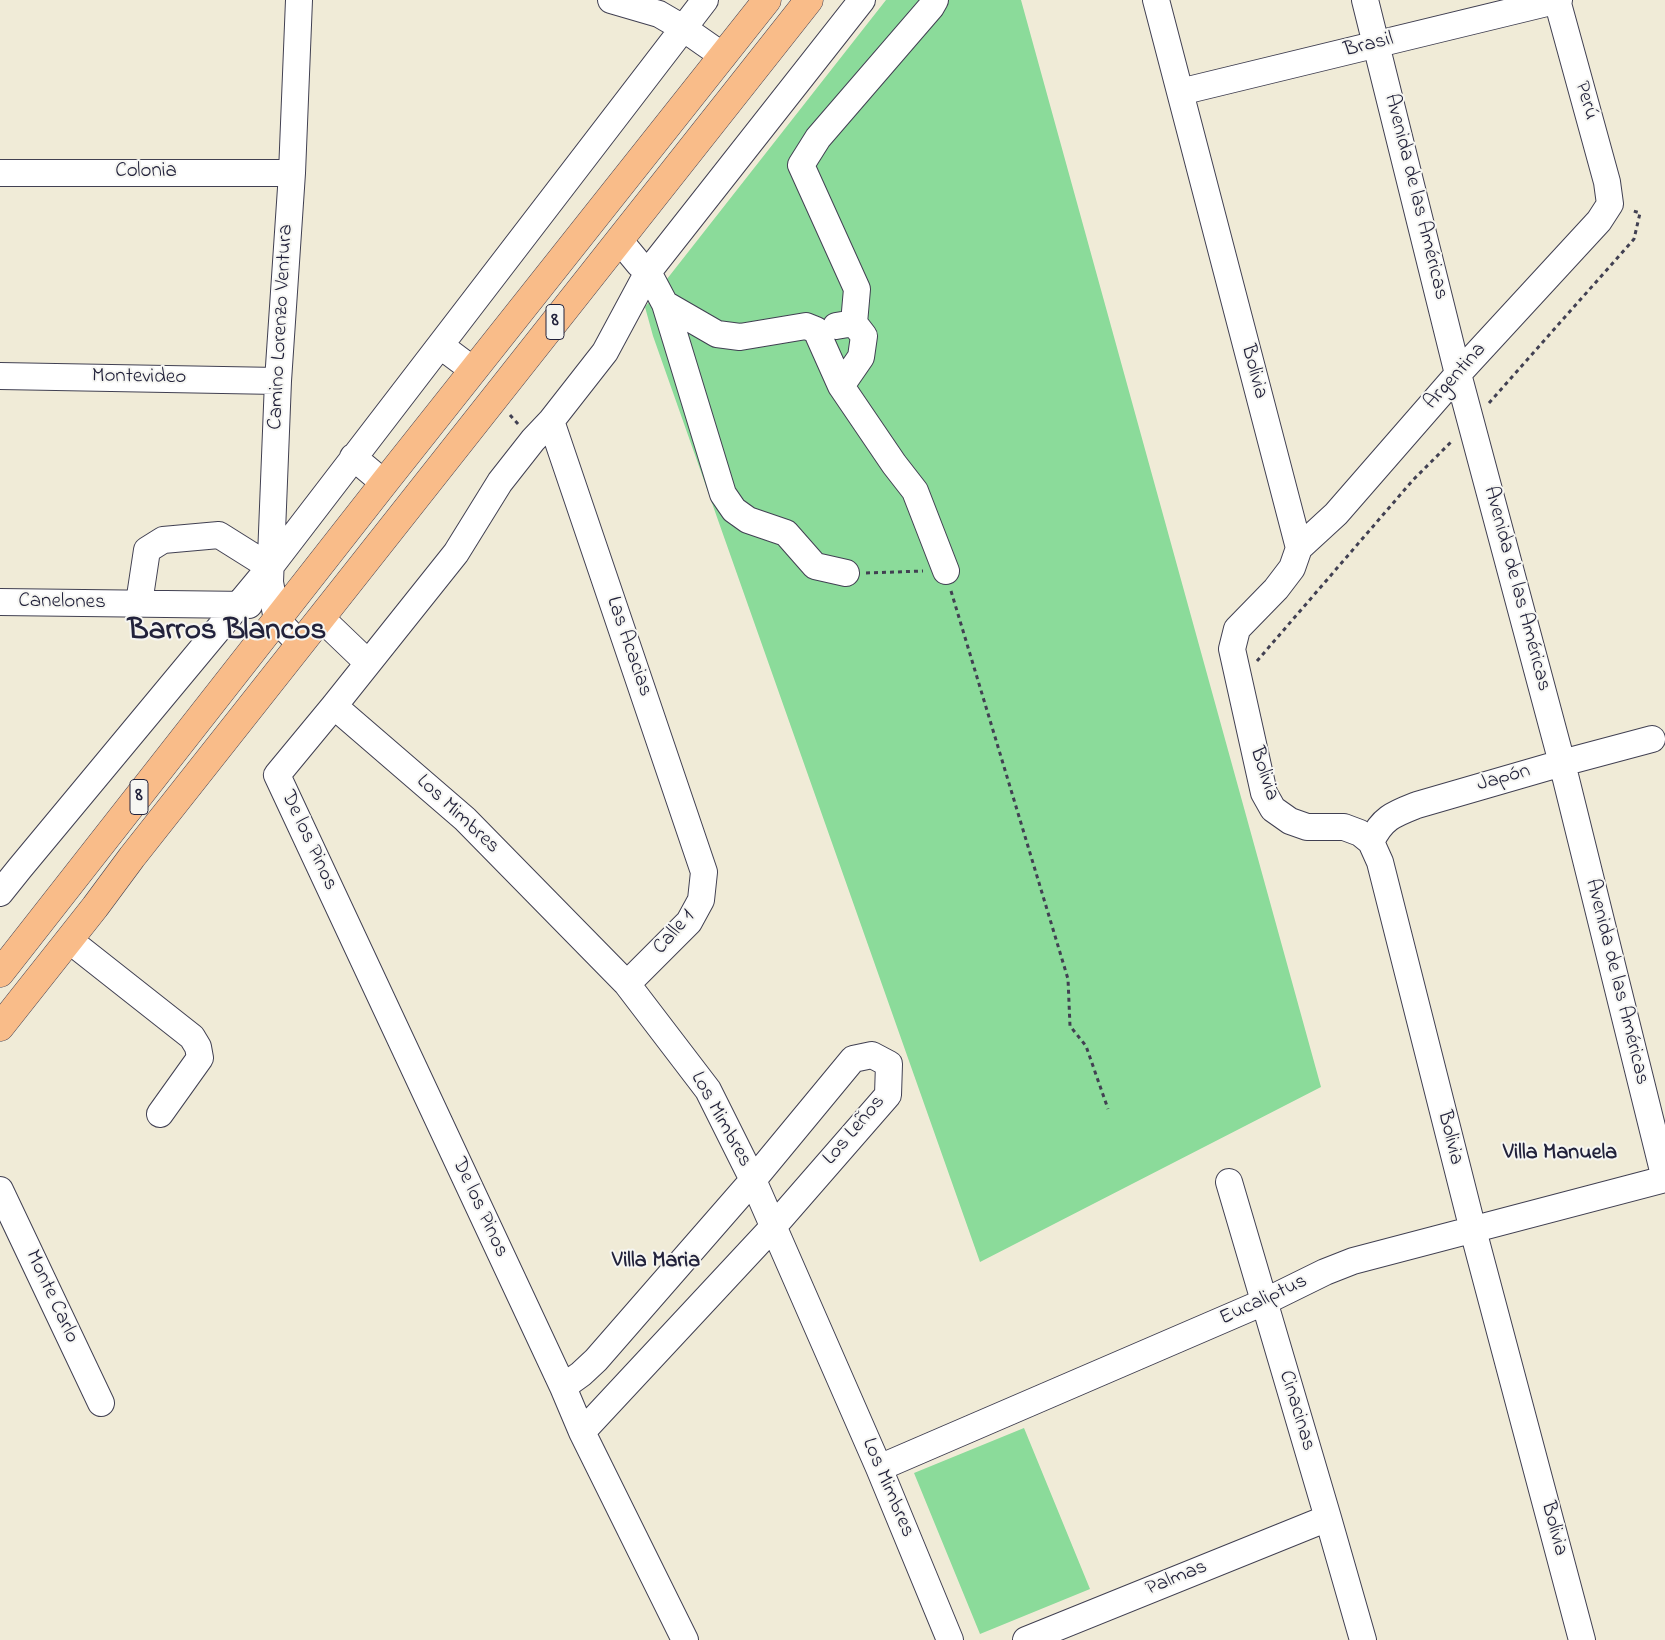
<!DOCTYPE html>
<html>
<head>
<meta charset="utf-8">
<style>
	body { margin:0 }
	canvas { display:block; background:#f0ebd7 }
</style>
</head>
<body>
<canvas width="1665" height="1640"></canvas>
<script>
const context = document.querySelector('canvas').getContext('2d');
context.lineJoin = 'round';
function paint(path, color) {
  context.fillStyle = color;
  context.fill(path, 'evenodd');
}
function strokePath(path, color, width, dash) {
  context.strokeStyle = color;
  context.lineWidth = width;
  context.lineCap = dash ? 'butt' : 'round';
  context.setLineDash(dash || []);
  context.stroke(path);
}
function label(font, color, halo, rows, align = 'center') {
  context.font = font + ' "Indie Flower",sans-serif';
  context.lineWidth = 4;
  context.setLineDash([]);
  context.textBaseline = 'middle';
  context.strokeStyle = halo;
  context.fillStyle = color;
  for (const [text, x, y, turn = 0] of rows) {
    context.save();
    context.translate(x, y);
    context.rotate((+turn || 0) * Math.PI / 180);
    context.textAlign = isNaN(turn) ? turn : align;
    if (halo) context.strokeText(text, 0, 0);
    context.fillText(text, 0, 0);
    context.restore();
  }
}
const green = new Path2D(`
	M886 0H1021L1321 1087 980 1262 653 336 645 307Z
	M1024 1428 1090 1589 980 1634 914 1473Z`);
const path = new Path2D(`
	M1489 403 1634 239 1640 213 1630 210
	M510 415 519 425
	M866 573 923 571
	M951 591 1068 979 1070 1026 1086 1046 1108 1109
	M1257 661 1413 480 1453 440`);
const minor = new Path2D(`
	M299 0 292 173 278 381 270 582 277 620 300 644
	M611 0 659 14 683 28 723 56
	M1156 0 1299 548 1292 568 1276 589 1237 629 1232 649 1264 793 1273 809 1290 821 1307 827H1344L1360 833 1371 842 1380 862 1473 1230 1582 1640
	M1365 0 1458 374 1562 763 1665 1179
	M1180 92 1559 0
	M0 173H292
	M620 241 639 264 648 272 605 352 551 421 533 440 500 482 456 553 334 706 277 775 563 1387 582 1432 685 1640
	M665 304 717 334 740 337 806 326 816 330 841 386 894 464 915 491 946 571
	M854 323 857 289 801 165 818 138 931 7 935 0
	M836 326 854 323 864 336 861 357 841 386
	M441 346 473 370
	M0 376 278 381
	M551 421 704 872 701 900 689 922 627 984
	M353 457 384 483
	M1299 548 1336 514 1458 374 1599 221 1610 204 1607 182 1557 0
	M846 573 815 566 786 533 748 520 734 510 723 494 665 304 648 272 862 0
	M0 602 249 605
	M139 603 147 550 163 540 219 535 270 567
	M321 618 368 663
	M334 706 465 819 627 984 708 1090 753 1180 879 1468 950 1640
	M1371 842C1382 818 1394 814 1417 805L1562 763 1652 739
	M0 893 20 868 270 567 705 0
	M69 940 192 1037 198 1047 200 1058 160 1114
	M1229 1182 1328 1518 1363 1640
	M0 1190 101 1403
	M563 1387 581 1374 596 1360 753 1180 853 1059 872 1055 889 1064 888 1095 773 1227 582 1432
	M879 1468 1264 1302 1325 1272 1353 1261 1665 1179
	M1026 1640 1328 1518`);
const highway = new Path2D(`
	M0 973 384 483 767 0
	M0 1027 95 907 132 857 809 0`);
const shields = [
	[555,322,18],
	[139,797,18]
];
const shieldNames = [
	["8",555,322],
	["8",139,797]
];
const streetNames = [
	["Brasil",1369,46,-14],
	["Perú",1585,101,74],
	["Colonia",146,173],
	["Avenida de las Américas",1415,197,76],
	["Camino Lorenzo Ventura",282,327,-87],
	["Bolivia",1253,372,75],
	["Argentina",1456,377,-48],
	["Montevideo",139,378,1],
	["Avenida de las Américas",1516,589,75],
	["Canelones",62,603,1],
	["Las Acacias",628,647,71],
	["Bolivia",1263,774,72],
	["Japón",1504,779,-16],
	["Los Mimbres",457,815,43],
	["De los Pinos",308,841,65],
	["Calle 1",675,933,-49],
	["Avenida de las Américas",1616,982,76],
	["Los Mimbres",720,1120,61],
	["Los Leños",855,1131,-50],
	["Bolivia",1449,1138,76],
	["De los Pinos",479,1208,65],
	["Monte Carlo",51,1297,65],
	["Eucaliptus",1264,1301,-25],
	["Cinacinas",1296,1411,73],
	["Los Mimbres",887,1488,67],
	["Bolivia",1553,1529,75],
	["Palmas",1177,1579,-22]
];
const neighbourhoodNames = [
	["Villa Manuela",1560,1154],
	["Villa Maria",656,1262]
];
const townNames = [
	["Barros Blancos",227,633]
];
paint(green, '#8bdb9a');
strokePath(minor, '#414052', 28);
strokePath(highway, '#414052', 29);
strokePath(path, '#414052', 3, [4, 4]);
strokePath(minor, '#fff', 26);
strokePath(highway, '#f9bc89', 28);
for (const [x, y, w] of shields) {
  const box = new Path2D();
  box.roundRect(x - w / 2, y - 17.5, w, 35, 4);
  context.fillStyle = '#f6f6f2';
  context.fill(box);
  strokePath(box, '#22223b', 1);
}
label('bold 20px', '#22223b', null, shieldNames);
label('21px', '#22223b', '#f6f6f2', streetNames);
label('bold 22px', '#22223b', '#f6f6f2', neighbourhoodNames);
label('bold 31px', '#22223b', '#f6f6f2', townNames);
</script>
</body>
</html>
